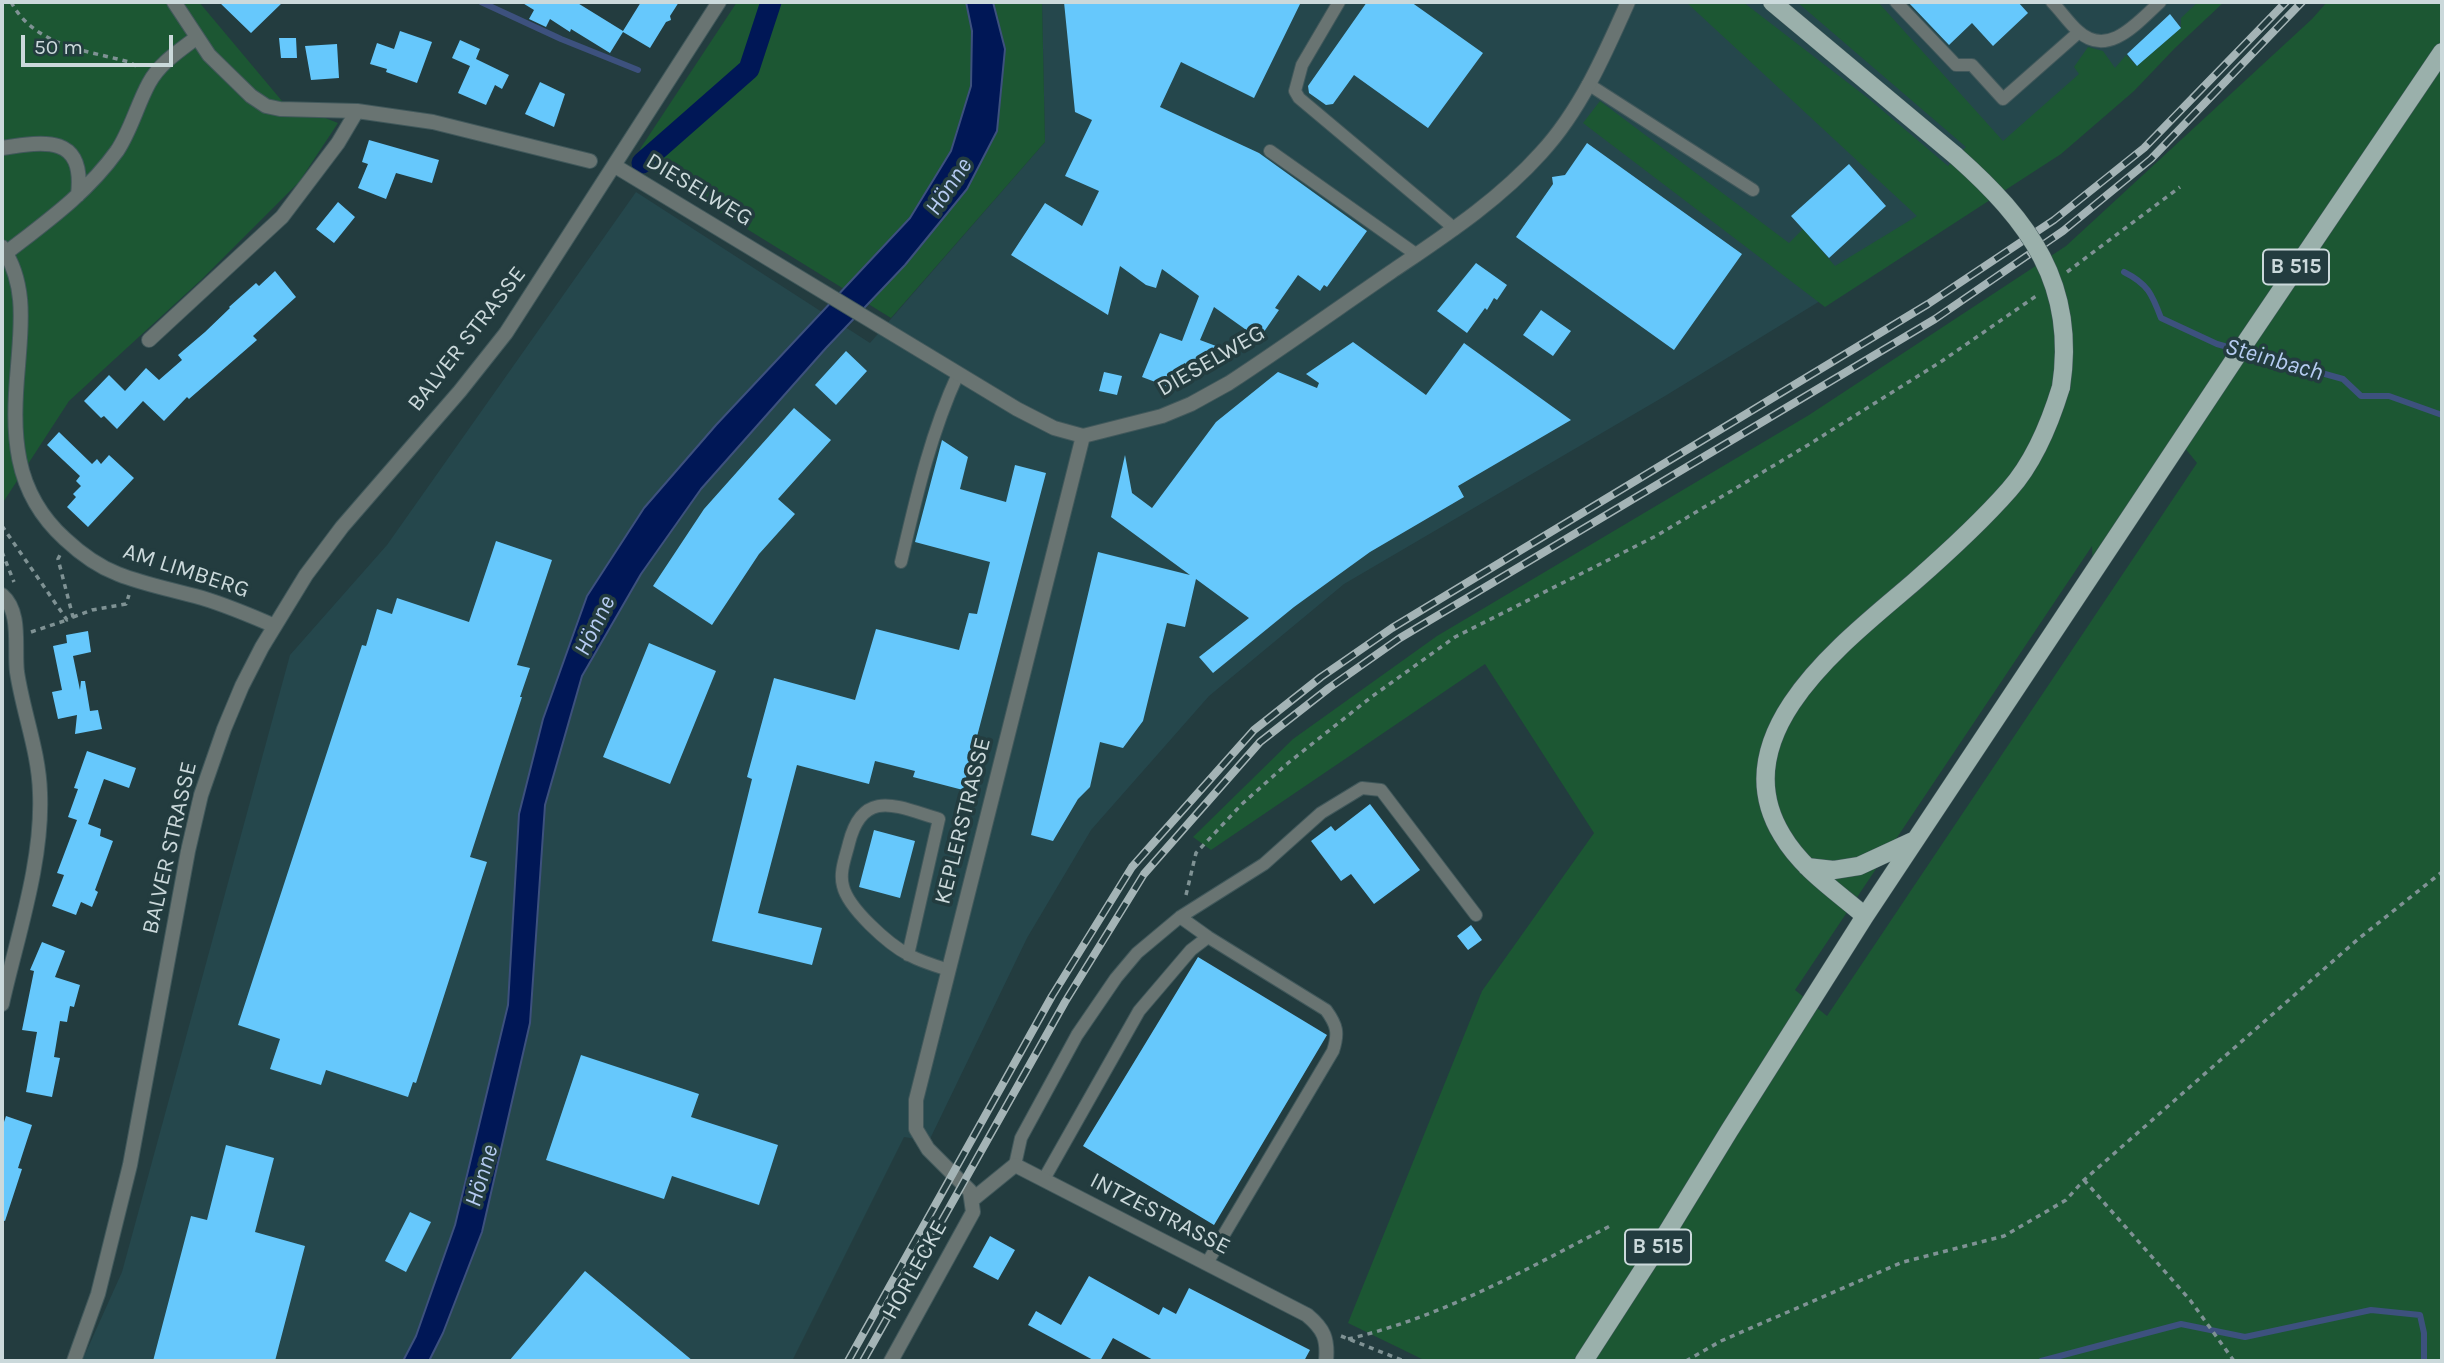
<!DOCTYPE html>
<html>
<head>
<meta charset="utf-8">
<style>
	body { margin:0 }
	#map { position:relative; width:2444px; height:1363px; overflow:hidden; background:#233c3f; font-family:Karla,sans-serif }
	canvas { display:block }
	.frame { position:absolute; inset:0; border:4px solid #cbd9db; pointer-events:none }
	.scale { position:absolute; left:21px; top:35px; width:152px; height:32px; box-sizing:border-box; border:4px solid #cbd9db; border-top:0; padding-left:9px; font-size:21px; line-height:24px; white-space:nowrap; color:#cbd9db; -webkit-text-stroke:5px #233c3f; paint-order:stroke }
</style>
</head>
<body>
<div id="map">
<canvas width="2444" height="1363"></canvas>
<div class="frame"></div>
<div class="scale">50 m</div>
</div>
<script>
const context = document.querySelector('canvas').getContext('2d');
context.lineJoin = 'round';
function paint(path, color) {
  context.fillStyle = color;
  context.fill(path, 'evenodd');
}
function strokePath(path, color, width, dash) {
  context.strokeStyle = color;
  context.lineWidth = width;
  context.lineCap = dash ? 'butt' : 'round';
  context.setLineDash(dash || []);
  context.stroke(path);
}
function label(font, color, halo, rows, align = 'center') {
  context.font = font + ' Karla,sans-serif';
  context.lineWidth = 7;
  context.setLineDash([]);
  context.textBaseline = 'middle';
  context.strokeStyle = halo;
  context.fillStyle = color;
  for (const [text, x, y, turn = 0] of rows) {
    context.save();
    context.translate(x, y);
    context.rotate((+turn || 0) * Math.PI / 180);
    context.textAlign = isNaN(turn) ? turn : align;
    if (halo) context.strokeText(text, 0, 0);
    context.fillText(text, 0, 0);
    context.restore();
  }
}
const built = new Path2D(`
	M1042 2H2216L2019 179 1665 396 1344 584 1209 696 1091 830 1027 938 929 1141 904 1137 792 1361H82L122 1272 290 655 387 545 636 192 870 343 1045 142Z`);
const green = new Path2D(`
	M2 2H199L282 101 338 123 299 182 201 280 69 401 2 504Z
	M737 2H1042L1045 142 891 318 653 171 640 149Z
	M1686 2H1743L1869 99 1948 166 1966 147 1797 2H1878L2003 141 2079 74 2074 67 2088 47 2103 51 2115 68 2126 55 2137 66 2181 28V18L2198 2H2224L2175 48 2134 91 2061 154 1825 307 1583 123 1600 101 1789 243 1803 229 1835 266 1917 216Z
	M2327 2H2442V1361H1426L1348 1323 1482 991 1594 833 1485 664 1211 850 1193 837 1293 739 1437 636 1809 415 2066 246 2312 19ZM2180 442 2197 463 1827 1016 1795 990 2092 546 2093 572Z`);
const water = new Path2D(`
	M966 2H993L1005 49 997 131 967 189 905 265 826 348 701 489 641 574 582 676 545 805 530 1023 482 1232 443 1333 429 1361H403L416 1336 455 1225 508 1005 519 814 543 719 587 596 644 508 716 425 910 218 951 151 971 86 972 31Z`);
const stream = new Path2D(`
	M481 2 561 39 638 70
	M2124 272C2148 284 2152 294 2161 318L2217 344 2343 379 2361 396H2389L2442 415
	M2041 1361 2181 1324 2245 1337 2371 1310 2420 1315 2424 1333V1361`);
const canal = new Path2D(`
	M642 163 749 69 771 2`);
const building = new Path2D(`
	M219 2H283L251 33Z
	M521 2H576L623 31 641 2H679L670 16 671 20 666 22 650 48 623 32 610 53 571 29 570 32 550 19 546 27 529 19 534 10Z
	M1064 2H1301L1254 98 1181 62 1160 107 1259 153 1367 231 1327 287 1324 285 1320 291 1298 275 1275 308 1279 310 1259 339 1214 307 1200 340 1216 346 1206 372 1184 363 1174 389 1142 377 1160 333 1182 341 1199 296 1162 269 1156 288 1146 285 1120 266 1108 315 1011 255 1045 203 1082 226 1099 191 1065 176 1092 120 1075 112Z
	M1367 2H1411L1483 53 1428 128 1354 75 1333 104 1326 105 1309 93 1308 86Z
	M1908 2H2018L2028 13 1993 46 1972 23 1949 45Z
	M2170 14 2181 28 2137 66 2127 54Z
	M400 31 432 42 417 83 386 72 387 69 370 64 377 43 394 49Z
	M279 38H296L297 58H281Z
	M460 40 480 49 476 59 509 75 502 89 495 85 486 105 458 93 470 66 452 58Z
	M337 44 339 78 311 80 305 46Z
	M540 82 565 94 554 127 525 114Z
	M369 140 439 160 432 183 396 173 386 199 358 188 368 164 362 162Z
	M1587 143 1742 254 1674 350 1516 237 1553 184 1552 177 1565 175Z
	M1849 164 1886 206 1829 258 1791 216Z
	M338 202 355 217 334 243 316 229Z
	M1476 263 1507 285 1497 300 1494 298 1487 310 1485 308 1467 333 1437 311Z
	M275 271 296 297 253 336 257 340 189 399 187 397 164 421 143 401 117 429 104 416 101 418 84 401 109 375 125 391 146 368 159 380 182 360 178 355 205 332 230 308 229 307 256 283 259 286Z
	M1541 310 1571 331 1553 356 1523 335Z
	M1353 342 1426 395 1464 343 1571 420 1458 486 1464 497 1370 552 1294 607 1213 673 1199 657 1249 618 1196 579 1185 627 1167 623 1143 721 1123 748 1100 742 1090 787 1078 799 1053 841 1031 835 1098 552 1190 575 1111 517 1125 455 1132 493 1152 508 1216 422 1278 372 1317 388 1319 383 1306 374Z
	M846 351 867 371 836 405 815 385Z
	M1104 372 1122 376 1117 395 1099 391Z
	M794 408 831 440 778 499 795 514 759 554 712 625 653 586 704 509Z
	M59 432 92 464 97 459 101 464 109 455 134 478 88 527 67 507 76 497 73 494 81 486 76 481 80 476 47 445Z
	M942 440 968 457 960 489 1006 502 1015 465 1046 473 963 790 913 777 915 771 875 761 869 784 797 765 758 913 822 928 812 965 712 941 752 779 747 777 774 678 855 700 876 629 959 650 969 613 977 614 990 562 915 542Z
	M496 541 552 560 517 665 530 668 520 697H522L470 857 487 862 416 1083 413 1082 408 1097 326 1070 321 1085 270 1069 280 1039 238 1025 362 645 366 646 377 609 392 614 397 598 469 622Z
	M88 631 91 652 73 656 80 690 81 681H85L90 711 98 710 102 729 75 734 77 715 58 719 52 692 62 690 53 646 67 643 66 635Z
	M649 643 716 671 670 784 603 757Z
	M87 751 136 768 129 788 104 779 88 824 101 829 100 836 113 841 95 890 98 892 92 907 81 902 76 915 52 906 64 875 57 873 77 820 68 817 78 789 74 788Z
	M1370 804 1420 870 1374 904 1351 874 1341 881 1311 841 1331 826 1335 831Z
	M874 830 915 841 900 898 859 887Z
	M1471 925 1482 940 1468 950 1457 936Z
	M42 942 65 951 55 977 80 985 74 1007 70 1006 67 1022 60 1021 54 1057 60 1058 52 1097 26 1092 37 1032 22 1030 34 971 30 970Z
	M1198 957 1327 1035 1214 1225 1083 1146Z
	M581 1055 699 1094 691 1117 778 1145 759 1205 672 1176 664 1199 546 1160Z
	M6 1116 32 1125 18 1168 22 1169 5 1221 2 1220V1128Z
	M226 1145 274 1158 255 1232 305 1246 275 1361H153L191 1216 207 1220Z
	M410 1212 431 1222 406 1272 385 1261Z
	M990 1236 1015 1250 998 1280 973 1267Z
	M585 1271 693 1361H509Z
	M1089 1276 1159 1315 1163 1307 1176 1314 1189 1288 1310 1350 1304 1361H1155L1113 1338 1100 1361H1095L1028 1325 1036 1311 1061 1325Z`);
const path = new Path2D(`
	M11 2C35 46 85 50 129 62L138 67
	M2067 272 2180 187
	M2 526 67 620 73 617 58 559 60 555
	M2 552 14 582
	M73 617 92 610 126 604 129 595
	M31 632 67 620
	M1186 895 1196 853 1242 804 1288 763 1370 698 1455 637 1656 536 1808 445 1942 361 2039 294
	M2084 1180 2190 1300 2234 1361
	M1341 1336 1404 1361
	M1348 1339C1442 1317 1525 1270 1610 1226
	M1686 1361 1721 1341 1903 1262 2004 1236 2066 1200 2084 1180 2357 940 2442 872`);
const service = new Path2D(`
	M1339 2 1302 65 1295 91 1299 98 1455 229
	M1896 2 1956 65H1972L2003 99 2079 32
	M2052 2C2061 11 2068 22 2078 31 2108 59 2138 22 2160 2
	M1588 84 1753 190
	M1270 151 1417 255
	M901 562C916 498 930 435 958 374
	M1180 917 1208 937 1326 1010C1337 1025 1339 1033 1333 1051L1207 1263
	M908 955 939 819C898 807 863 787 849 843 846 856 839 872 843 886 848 908 888 944 909 955 922 962 936 966 949 970
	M1015 1165 1021 1138 1077 1035 1116 978 1137 953 1180 917 1264 864 1321 813 1362 788 1381 790 1476 915
	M1044 1179 1139 1011 1191 950 1208 937`);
const minor = new Path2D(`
	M174 2 209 55 251 96 266 106 280 109 357 111
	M2 148C46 141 85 135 78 195
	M615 166 1017 409 1054 428 1083 436 1162 416 1191 404 1229 383C1284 347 1337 309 1391 272 1444 236 1498 201 1541 153 1580 111 1605 54 1628 2
	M2 247C27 283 21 326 18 366 12 433 12 491 65 539 81 554 97 566 118 574 143 584 169 589 195 596 222 603 249 615 275 626
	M6 253C46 222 87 193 117 151 131 130 137 105 149 83 160 63 179 51 196 38
	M149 340 282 217 338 143 357 111 433 122 590 161
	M2 595C22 612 14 648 17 672 23 712 39 752 40 793 43 862 17 937 2 1004
	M972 1200 1015 1165 1307 1315C1324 1329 1328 1339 1326 1361
	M74 1361 98 1294 130 1165 188 851 201 795 224 729 242 686 262 647 306 575 342 527 460 391 506 333 719 2
	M891 1361 973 1212 970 1191 928 1149 916 1129V1100L1083 436`);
const primary = new Path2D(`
	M1772 2 1956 156
	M1807 867 1834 870 1859 866 1913 841
	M1865 916C1836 891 1802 869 1782 835 1720 733 1847 640 1914 582 1947 553 1980 523 2009 490 2035 461 2050 423 2061 387
	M1584 1361 1666 1234 1729 1131 1865 916 2248 339 2442 52`);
const rail = new Path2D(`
	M848 1361 1052 996 1132 867 1254 730 1321 677 1392 628 1928 304 2054 220 2144 148 2286 2
	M863 1361 1065 1002 1144 874 1260 742 1329 688 1400 638 1935 319 2063 231 2151 159 2302 2`);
const primaryBridge = new Path2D(`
	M1956 156C2029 221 2077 284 2061 387`);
const shields = [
	[2296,267,66],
	[1658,1247,66]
];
const shieldNames = [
	["B 515",2296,267],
	["B 515",1658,1247]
];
const streetNames = [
	["DIESELWEG",699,190,31],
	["BALVER STRASSE",467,339,-52],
	["DIESELWEG",1211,361,-30],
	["AM LIMBERG",186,571,18],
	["KEPLERSTRASSE",963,821,-76],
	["BALVER STRASSE",170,848,-77],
	["INTZESTRASSE",1160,1214,27],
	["HORLECKE",915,1270,-61]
];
const waterNames = [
	["Hönne",949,187,-56],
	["Steinbach",2274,360,16],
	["Hönne",595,626,-64],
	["Hönne",482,1176,-73]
];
paint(built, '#25474c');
paint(green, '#1c5733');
paint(water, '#001756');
strokePath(water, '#3d517e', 2);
strokePath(stream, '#3d517e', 6);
strokePath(canal, '#001756', 21);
paint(building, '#66c8fc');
strokePath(service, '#41585b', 14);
strokePath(minor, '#41585b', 16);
strokePath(primary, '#41585b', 19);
strokePath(path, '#7f9294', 3.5, [5, 5]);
strokePath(service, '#697472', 12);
strokePath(minor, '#697472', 14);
strokePath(primary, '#9ab0ab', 18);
strokePath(rail, '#a4b4b6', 8);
strokePath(rail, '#233c3f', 5, [16]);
strokePath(primaryBridge, '#41585b', 19, []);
strokePath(primaryBridge, '#9ab0ab', 18);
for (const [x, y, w] of shields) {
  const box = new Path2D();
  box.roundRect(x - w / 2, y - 17.5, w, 35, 5);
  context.fillStyle = '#233c3f';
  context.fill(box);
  strokePath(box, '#cbd9db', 2);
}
label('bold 21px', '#cbd9db', null, shieldNames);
label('23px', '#cbd9db', '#233c3f', streetNames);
label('italic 24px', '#b6ccf2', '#233c3f', waterNames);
</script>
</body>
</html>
